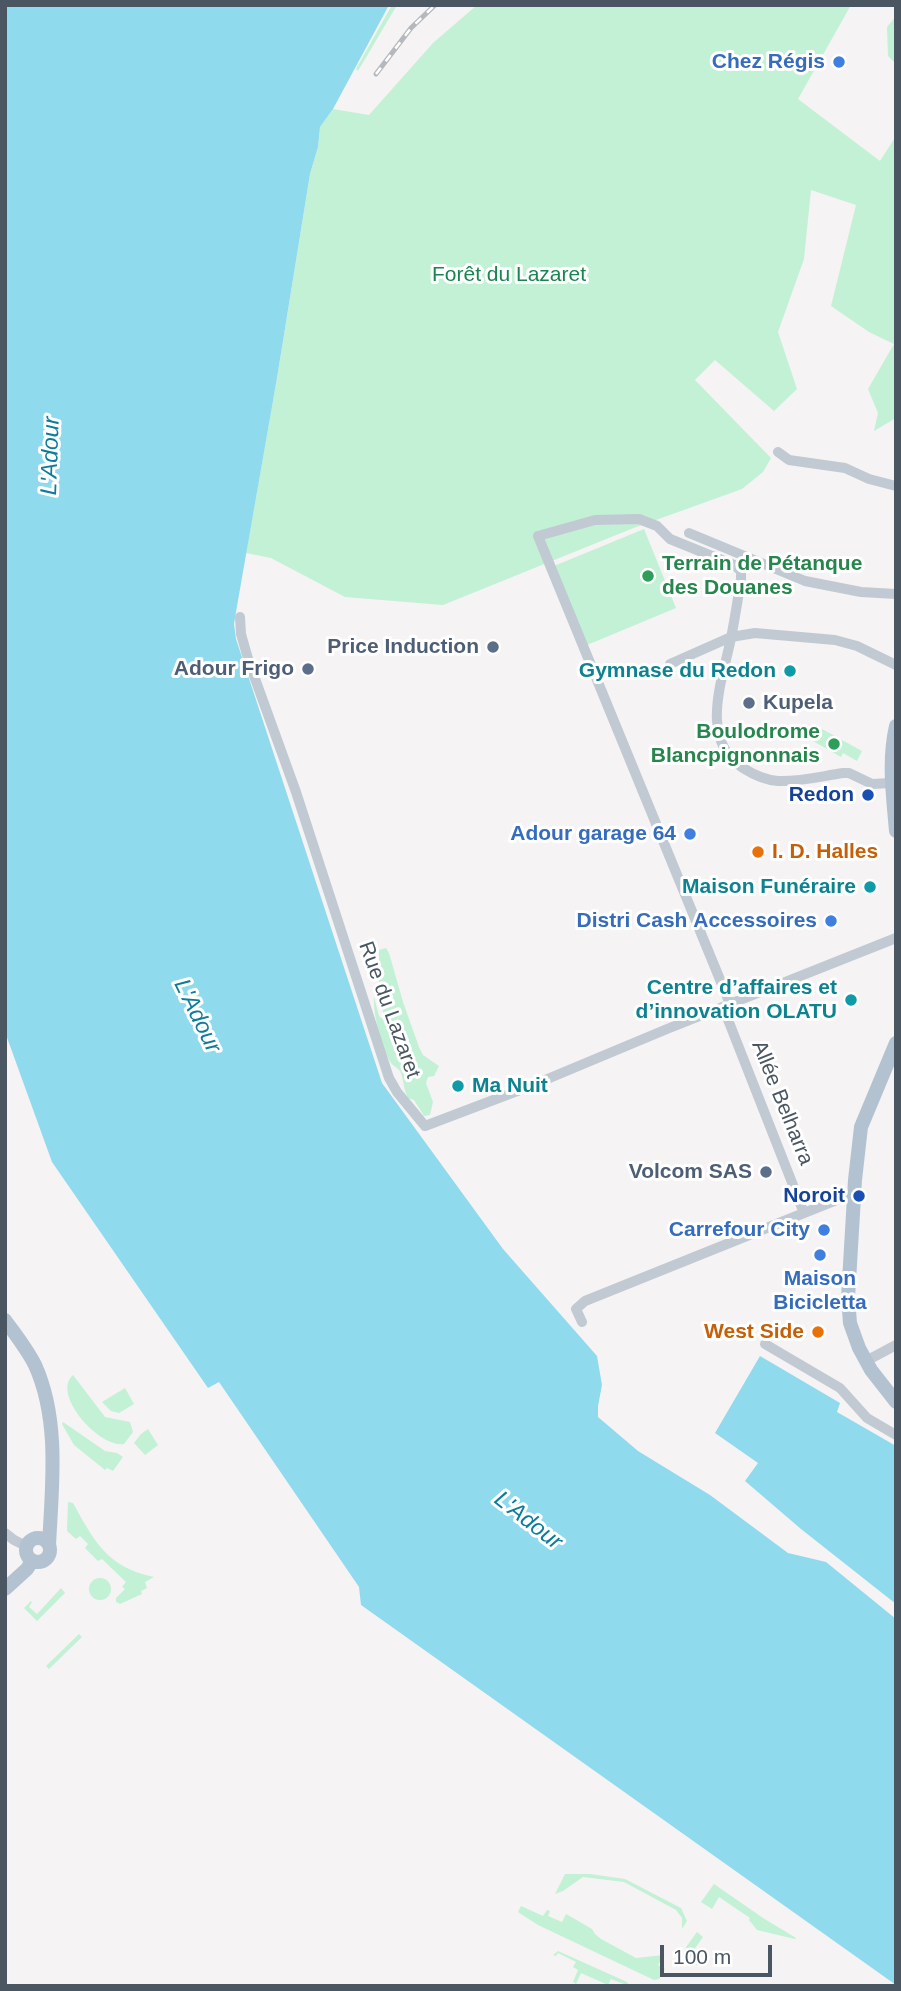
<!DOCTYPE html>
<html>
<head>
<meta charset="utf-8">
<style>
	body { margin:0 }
	#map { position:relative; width:901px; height:1991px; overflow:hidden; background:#f5f3f3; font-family:Helvetica,sans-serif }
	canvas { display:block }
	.frame { position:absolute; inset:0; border:7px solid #4a5661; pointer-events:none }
	.scale { position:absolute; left:660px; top:1945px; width:112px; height:32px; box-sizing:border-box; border:4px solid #4a5661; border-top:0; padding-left:9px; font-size:21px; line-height:24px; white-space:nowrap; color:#4a5661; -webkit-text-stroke:5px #fff; paint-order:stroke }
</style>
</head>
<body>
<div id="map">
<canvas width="901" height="1991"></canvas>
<div class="frame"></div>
<div class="scale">100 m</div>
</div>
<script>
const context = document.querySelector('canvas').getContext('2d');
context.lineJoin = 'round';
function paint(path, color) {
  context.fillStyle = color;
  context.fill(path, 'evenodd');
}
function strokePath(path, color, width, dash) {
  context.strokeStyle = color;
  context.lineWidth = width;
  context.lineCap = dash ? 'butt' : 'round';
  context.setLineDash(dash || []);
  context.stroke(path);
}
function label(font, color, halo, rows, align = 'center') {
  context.font = font + ' Helvetica,sans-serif';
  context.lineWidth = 6;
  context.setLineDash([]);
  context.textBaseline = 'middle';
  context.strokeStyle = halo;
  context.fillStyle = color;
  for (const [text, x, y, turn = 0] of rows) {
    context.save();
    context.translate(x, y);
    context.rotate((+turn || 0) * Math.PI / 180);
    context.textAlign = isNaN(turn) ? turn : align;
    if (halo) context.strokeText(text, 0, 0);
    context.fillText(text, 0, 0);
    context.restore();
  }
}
const green = new Path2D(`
	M392 5H397L358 71 356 69Z
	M477 5H851L798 99 880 161 896 136V418L874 431 878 413 868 389 894 344 869 332 831 306 856 205 811 190 804 259 778 332 797 389 774 411 715 360 695 380 771 458 763 472 742 489 631 529 443 605 345 597 271 558 246 553 277 378 310 174 318 147 320 127 333 109 369 115 433 43Z
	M896 16V64L888 56 887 27Z
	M644 529 676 608 587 645 554 566Z
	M813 724 862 751 857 761 843 753 841 757 806 737Z
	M386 948 389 953 403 1002 419 1047 423 1055 439 1066 434 1076 428 1077 426 1083 433 1102 430 1115 424 1116 414 1100 408 1098C404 1091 403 1077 400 1071 398 1068 393 1066 391 1063 381 1048 373 1015 374 997L379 1016 384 1020 379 981V950Z
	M73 1375 105 1417 130 1422 133 1432 124 1444C99 1448 51 1394 73 1375Z
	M125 1388 134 1404 119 1413 111 1411 102 1402Z
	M63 1422 105 1451 117 1453 123 1457 113 1471 107 1468 105 1470 74 1445 62 1424Z
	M148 1429 158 1445 145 1455 134 1443 141 1434Z
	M68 1502 73 1503C94 1541 108 1568 154 1577L145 1582 147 1588 141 1591 142 1594 120 1604 116 1602V1598L125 1589 122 1587 126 1582 102 1559 98 1561 85 1548 88 1544 80 1536 76 1539 67 1531Z
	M89 1589a11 11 0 1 1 22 0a11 11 0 1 1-22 0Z
	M61 1588 65 1593 37 1621 24 1608 31 1601 32 1602 29 1607 37 1614Z
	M79 1634 82 1637 49 1669 46 1666Z
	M565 1874H590L625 1879 681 1908 687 1921 682 1929V1918L676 1910 624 1882 583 1877 563 1891 555 1894Z
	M714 1884 763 1918 796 1938 795 1939 757 1930 749 1920 750 1918 719 1897 712 1909 701 1902Z
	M521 1906 543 1916 547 1910 550 1911 548 1916 562 1922 566 1914 592 1929 595 1934 601 1939 636 1958 664 1955 658 1965 665 1969 659 1979 654 1980 538 1925 518 1912Z
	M697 1932 703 1937 693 1951 699 1957 701 1964 696 1965 686 1947Z
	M558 1951 627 1982 629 1986 611 1979 608 1985 581 1973 576 1984 573 1982 578 1970 573 1967 576 1962 558 1953 556 1956 553 1955Z`);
const water = new Path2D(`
	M5 5H389L333 109 320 127 318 147 310 174 277 378 237 606 234 624 236 639 382 1083 503 1249 597 1356 602 1385 598 1406V1417L638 1451 710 1495 788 1553 826 1562 896 1619V1985L361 1605 359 1587 219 1382 208 1388 52 1162 5 1032Z
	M760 1356 840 1403 837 1412 896 1446V1604L801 1529 745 1481 758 1463 715 1433Z`);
const minor = new Path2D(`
	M778 452 789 460 845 468 869 479 896 486
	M689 533 805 581 861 592 896 594
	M240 617 241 634 249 662 296 792 389 1078 397 1092 425 1126 533 1085 667 1029 896 938
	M670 664 731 637 755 633 835 640 857 646 896 665
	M730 1004 538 536 595 520 639 519 657 526 670 539 734 565 741 571V579C738 598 735 618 731 638 723 679 698 739 743 768 754 775 765 780 778 781 800 782 822 776 843 773H849L872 784 891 783
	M723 1007 804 1213
	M582 1322 576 1309 585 1301 804 1213 839 1199 854 1197
	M765 1344 840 1388 867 1418 896 1435
	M866 1361 896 1345
	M5 1533 14 1540 26 1546`);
const major = new Path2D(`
	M896 726C888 761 893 795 896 831
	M896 1043 861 1127 855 1180 848 1298 850 1323 859 1348 871 1370 896 1402
	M5 1320C15 1334 27 1349 35 1365 60 1420 52 1486 49 1545
	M26 1550a12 12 0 1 1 24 0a12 12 0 1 1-24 0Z
	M5 1589 27 1569 32 1561`);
const rail = new Path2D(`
	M376 74 411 28 435 5`);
const markers = [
	[839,62,7,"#3f7fe0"],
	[648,576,7,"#2e9e5b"],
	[493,647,7,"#5c6f8a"],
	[308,669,7,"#5c6f8a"],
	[790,671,7,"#0f9aa8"],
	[749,703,7,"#5c6f8a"],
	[834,744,7,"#2e9e5b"],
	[868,795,7,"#1a4fb4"],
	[690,834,7,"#3f7fe0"],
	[758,852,7,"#e8710a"],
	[870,887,7,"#0f9aa8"],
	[831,921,7,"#3f7fe0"],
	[851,1000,7,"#0f9aa8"],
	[458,1086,7,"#0f9aa8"],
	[766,1172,7,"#5c6f8a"],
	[859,1196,7,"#1a4fb4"],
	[824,1230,7,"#3f7fe0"],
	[820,1255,7,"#3f7fe0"],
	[818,1332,7,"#e8710a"]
];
const shopNames = [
	["Chez Régis",825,62],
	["Adour garage 64",676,834],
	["Distri Cash Accessoires",817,921],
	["Carrefour City",810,1230],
	["Maison",820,1279,"center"],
	["Bicicletta",820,1303,"center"]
];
const parkNames = [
	["Forêt du Lazaret",509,275]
];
const leisureNames = [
	["Terrain de Pétanque",662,564],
	["des Douanes",662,588],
	["Boulodrome",820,732,"right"],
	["Blancpignonnais",820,756,"right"]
];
const serviceNames = [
	["Price Induction",479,647],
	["Adour Frigo",294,669],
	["Kupela",763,703,"left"],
	["Volcom SAS",752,1172]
];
const cultureNames = [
	["Gymnase du Redon",776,671],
	["Maison Funéraire",856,887],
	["Centre d’affaires et",837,988],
	["d’innovation OLATU",837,1012],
	["Ma Nuit",472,1086,"left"]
];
const transitNames = [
	["Redon",854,795],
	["Noroit",845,1196]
];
const foodNames = [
	["I. D. Halles",772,852],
	["West Side",804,1332,"right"]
];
const streetNames = [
	["Rue du Lazaret",389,1010,70],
	["Allée Belharra",782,1103,68]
];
const waterNames = [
	["L'Adour",51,456,-88],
	["L'Adour",197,1016,64],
	["L'Adour",528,1521,38]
];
paint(green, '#c3f1d5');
paint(water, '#90daee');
strokePath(minor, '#c1cad2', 10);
strokePath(major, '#b3c2d1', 14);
strokePath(rail, '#b5b8bd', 5);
strokePath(rail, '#fff', 2.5, [8]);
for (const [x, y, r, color] of markers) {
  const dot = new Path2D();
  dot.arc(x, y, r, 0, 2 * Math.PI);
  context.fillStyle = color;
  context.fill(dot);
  strokePath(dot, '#fff', 2.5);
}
label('bold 21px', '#366cbe', '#fff', shopNames, 'right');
label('21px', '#17864f', '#fff', parkNames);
label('bold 21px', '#27864d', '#fff', leisureNames, 'left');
label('bold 21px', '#4e5e75', '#fff', serviceNames, 'right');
label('bold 21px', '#0d838f', '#fff', cultureNames, 'right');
label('bold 21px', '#164399', '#fff', transitNames, 'right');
label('bold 21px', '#c56008', '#fff', foodNames, 'left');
label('21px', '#4a5661', '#fff', streetNames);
label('italic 23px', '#0c7c9b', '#fff', waterNames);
</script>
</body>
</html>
